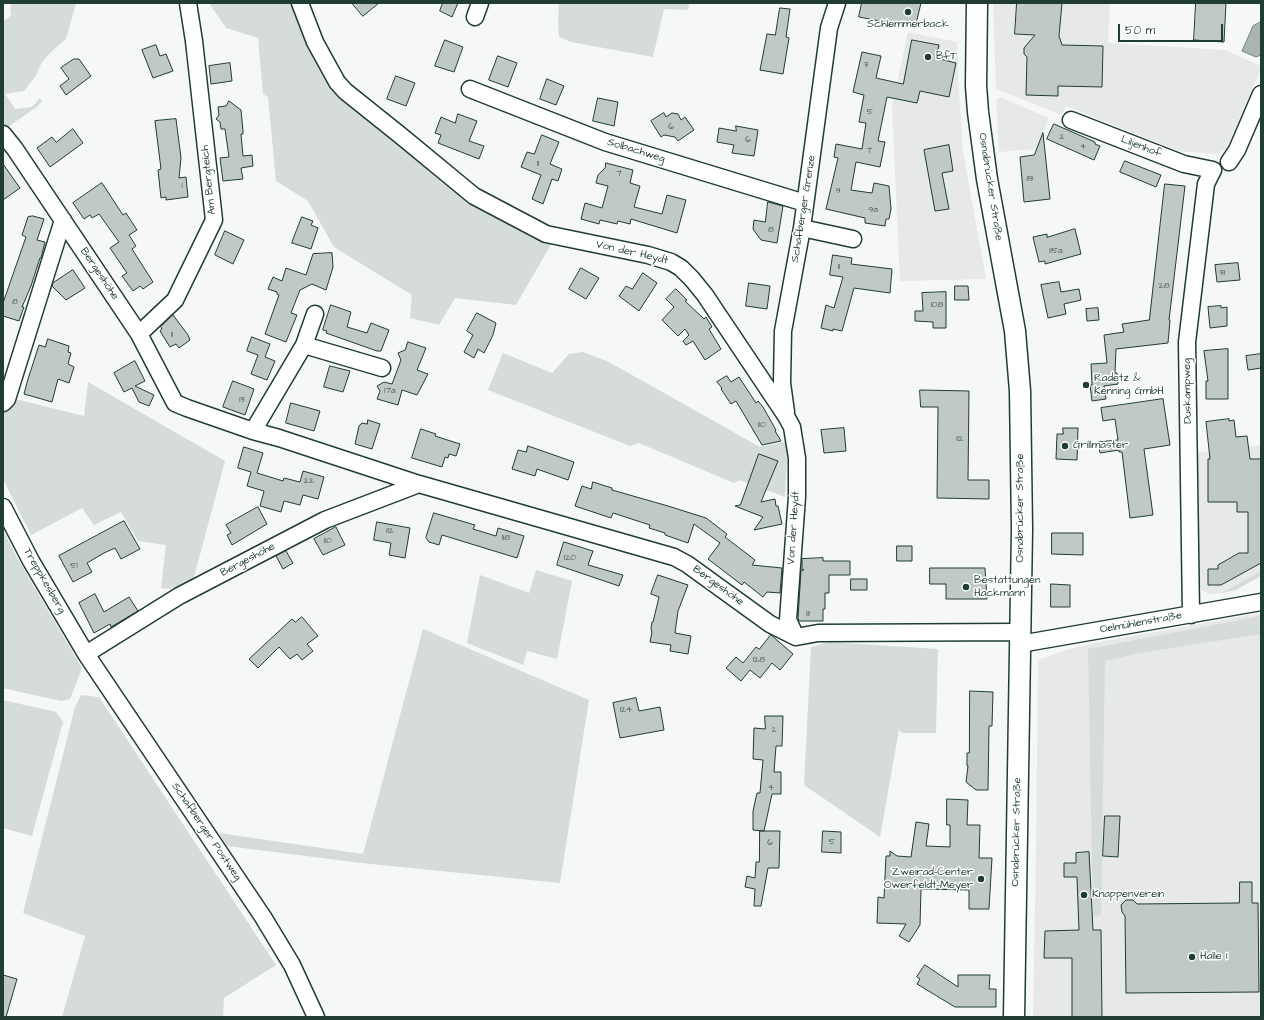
<!DOCTYPE html>
<html>
<head>
<meta charset="utf-8">
<style>
	body { margin:0 }
	#map { position:relative; width:1264px; height:1020px; overflow:hidden; background:#f6f7f7; font-family:"Architects Daughter",sans-serif }
	canvas { display:block }
	.frame { position:absolute; inset:0; border:4px solid #1f3d34; pointer-events:none }
	.scale { position:absolute; left:1118px; top:24px; width:105px; height:18px; box-sizing:border-box; border:2px solid #1f3d34; border-top:0; padding-left:5px; font-size:12px; line-height:14px; white-space:nowrap; color:#1f3d34; -webkit-text-stroke:3px #fff; paint-order:stroke }
</style>
</head>
<body>
<div id="map">
<canvas width="1264" height="1020"></canvas>
<div class="frame"></div>
<div class="scale">50 m</div>
</div>
<script>
const context = document.querySelector('canvas').getContext('2d');
context.lineJoin = 'round';
function paint(path, color) {
  context.fillStyle = color;
  context.fill(path, 'evenodd');
}
function strokePath(path, color, width, dash) {
  context.strokeStyle = color;
  context.lineWidth = width;
  context.lineCap = dash ? 'butt' : 'round';
  context.setLineDash(dash || []);
  context.stroke(path);
}
function label(font, color, halo, rows, align = 'center') {
  context.font = font + ' "Architects Daughter",sans-serif';
  context.lineWidth = 3;
  context.setLineDash([]);
  context.textBaseline = 'middle';
  context.strokeStyle = halo;
  context.fillStyle = color;
  for (const [text, x, y, turn = 0] of rows) {
    context.save();
    context.translate(x, y);
    context.rotate((+turn || 0) * Math.PI / 180);
    context.textAlign = isNaN(turn) ? turn : align;
    if (halo) context.strokeText(text, 0, 0);
    context.fillText(text, 0, 0);
    context.restore();
  }
}
const built = new Path2D(`
	M993 3H1110L1108 43 1225 50 1261 66V69L1226 149 1215 154 1178 151 1066 106 1062 115 996 89Z
	M908 32 957 42 959 90 963 152 986 279 900 281 892 106Z
	M1000 97 1049 118 1036 149 999 152 996 100Z
	M1261 445V571L1221 593 1209 594 1202 590 1198 585 1196 453Z
	M1261 613V1017H1033L1036 854 1038 660 1063 651 1094 643Z`);
const green = new Path2D(`
	M12 3H76L66 39 52 51 42 62 35 77 24 91 5 94 15 109 32 107 40 98 42 101 38 106 5 129 3 127V20H6L11 15 10 9Z
	M209 3H292L324 74 457 191 481 209 522 229 553 241 516 305 455 298 439 325 410 318 412 295 334 247 308 201 276 181 268 97 263 94 258 38 226 28Z
	M559 3H689L688 10 664 9 653 57 571 42 559 37 558 21Z
	M583 352 609 362 760 447 788 441 785 497 739 480 734 483 639 443 630 446 488 390 503 353 552 373 569 354Z
	M88 382 225 461 193 581 170 589 161 588 166 545 138 541 121 512 94 525 82 508 31 535 3 479V409L11 398 84 416Z
	M3 530 15 554 82 668 70 699 61 701 3 688Z
	M536 570 572 581 557 659 527 651 523 665 467 643 480 575 529 593Z
	M1261 571V576L1236 590 1221 593Z
	M1261 616V634L1139 653 1105 661 1101 915 1097 917 1093 916 1088 649Z
	M423 629 589 700 560 883 361 863 227 846 219 833 363 854Z
	M829 642 938 649 936 733H902L899 730 880 837 804 785 811 647Z
	M81 695 99 697 276 965 224 998 223 1017H62L85 936 23 913 75 707Z
	M3 700 56 712 63 722 32 836 3 828Z`);
const water = new Path2D(`
	M1261 22V55L1256 57 1242 51 1253 26Z`);
const building = new Path2D(`
	M352 3H379L363 16Z
	M443 3H458L452 17 440 11Z
	M862 3H921L915 28 859 17Z
	M1017 3H1062L1059 36 1062 45 1103 46 1102 87 1058 86V96L1026 95 1027 57 1024 54V48L1035 35 1015 34Z
	M1196 3H1226L1224 42 1194 40Z
	M780 8 790 9 786 37 789 38 783 74 760 70 767 34 775 35Z
	M445 40 463 47 454 72 435 66Z
	M912 40 939 45 936 58 956 63 949 97 920 91 917 103 887 97 878 141 885 142 880 167 856 162 851 190 872 193 874 183 889 186 891 209 889 219H886L885 226 865 223V218L826 209 838 158 834 157 836 144 862 149 866 123 859 122 864 95 853 92 862 52 881 56 876 78 903 84Z
	M156 45 160 56 166 54 173 71 153 78 142 50Z
	M498 56 517 63 508 87 489 80Z
	M74 59H79L91 76 66 95 60 86 69 79 61 68Z
	M230 63 232 81 211 84 209 66Z
	M396 76 415 83 406 106 387 99Z
	M547 79 564 86 556 105 540 99Z
	M598 98 618 102 614 126 593 121Z
	M229 101 241 110 243 131V134H241L243 156 252 155 253 166 241 168 243 179 223 181 220 158 229 157 225 129H221L220 122 216 119 219 115 218 107 226 106Z
	M664 113 666 117 672 113 678 114 681 120 685 117 694 130 678 141 675 137 664 135 661 137 651 121Z
	M458 114 477 121 469 141 484 146 479 159 438 143 441 135 435 133 441 117 455 123Z
	M176 119 181 158 179 178 186 177 188 197 166 200V197L161 198 158 170 161 169 155 121Z
	M1054 124 1095 142V144L1100 146 1094 160 1047 139Z
	M736 126 758 130 754 156 732 153 734 145 717 142 719 128 736 131Z
	M73 129 83 143 50 167 37 148 52 137 56 142Z
	M1043 133 1050 199 1024 202 1020 157 1034 155Z
	M542 135 559 142 550 164 562 169 558 181 552 179 543 204 532 199 541 175 521 167 527 152 534 154Z
	M949 145 953 171 942 173 949 209 935 211 924 150Z
	M1125 161 1161 175 1156 187 1120 172Z
	M606 163 633 170 630 183 640 186 634 207 662 214 667 195 686 200 677 233 631 219 630 224 618 221 617 224 600 220 599 224 581 219 585 203 602 208 608 186 596 183 598 175 605 168Z
	M3 164 20 188 3 200Z
	M102 183 123 215 126 213 137 230 129 235 136 246 132 249 153 282 143 289 140 286 133 291 122 276 127 273 110 248 119 242 99 214 92 218 90 215 84 219 73 203Z
	M1165 184 1185 186 1169 320H1170L1168 343 1116 349 1115 373H1117L1118 384 1104 386 1106 399 1092 401 1090 385H1092L1091 364 1107 363 1104 335 1124 332 1122 324 1149 320Z
	M768 202 783 206 777 243 761 240 753 229 754 220 765 222Z
	M33 216 44 219 37 240 45 242 41 258H40L31 286 22 307H24L19 321 3 316V303L26 237 22 235 28 217Z
	M302 217 313 221 311 225 318 228 311 249 292 243Z
	M1075 229 1081 254 1045 264V261L1039 262 1033 237 1047 234V237Z
	M225 231 244 240 233 264 215 255Z
	M332 253 333 267 326 290 312 284 300 290 291 313 297 315 286 342 265 334 279 295 277 294V292L268 289 273 277 282 281 286 268 306 275 313 254Z
	M833 255 852 258 851 264 892 269 890 293 854 288 842 331 833 329V331L821 328 826 305 834 308 843 277 830 275Z
	M1238 263 1240 280 1217 282 1215 265Z
	M581 268 599 278 586 299 569 289Z
	M73 270 85 288 66 300 52 286 53 283Z
	M643 273 657 283 639 311 619 296 626 286 632 289Z
	M1059 282 1061 292 1079 289 1081 300 1064 304 1066 314 1048 318 1041 285Z
	M749 283 770 286 767 309 746 306Z
	M955 286H968L969 300H955Z
	M676 289 687 300 685 301 704 319 706 317 712 327 709 329 721 349 705 360 693 341 686 345 683 341 689 335 685 329 678 336 662 320 674 307 666 299Z
	M946 292V328H933V322L915 321V311H923L922 293Z
	M331 305 351 312 347 327 367 333 371 323 389 330 381 351H377L326 333 327 331 323 330Z
	M1221 306V308L1227 307V326L1210 328 1208 307Z
	M1098 308 1099 320 1087 321 1086 309Z
	M477 313 496 323 493 335 484 353 478 349 474 358 464 352 473 335 467 331Z
	M173 315 188 335 190 340 179 348 176 344 170 347 160 331 162 329 161 327Z
	M252 337 270 344 265 357 275 361 267 380 251 374 258 355 247 351Z
	M48 339 69 346 68 352 71 353 68 364 74 367 69 383 58 379 52 402 24 394 28 379 39 345 45 347Z
	M408 342 426 348 417 370 428 374 417 395 402 390 398 405 377 399 380 391 377 386 384 382 392 384 401 360 398 353 405 350Z
	M1228 349V399H1206V381H1208L1204 351Z
	M1261 354V368L1248 370 1246 356Z
	M135 361 145 381 135 386 154 395 149 406 139 402 132 388 124 392 114 373Z
	M330 366 350 371 343 392 324 387Z
	M727 376 731 382 739 377 756 403 758 401 763 407 776 430 775 431 781 441 762 445 736 401 731 404 721 389 722 388 717 382Z
	M233 381 254 389 245 415 223 407Z
	M920 390 969 391 968 480H989V499L937 498 938 407H921Z
	M1163 399 1170 445 1144 449 1153 515 1130 518 1122 452H1119V450L1100 453 1098 442 1118 440 1115 419 1103 421 1101 408Z
	M291 403 320 411 314 431 286 423Z
	M1229 419V421L1234 420 1236 437 1247 436 1250 459H1261V563L1221 585H1208V569H1218V565L1239 553H1248V512H1237V502H1208V459H1210L1206 422Z
	M368 420 380 424 372 449 355 444 359 426 362 423 367 424Z
	M844 428 846 451 824 453 821 430Z
	M1063 428H1078L1077 460 1056 459 1057 434H1063Z
	M421 429 436 434 435 436 460 444 456 456 449 454 448 458 445 457 442 467 412 458Z
	M528 446 574 462 568 480 537 469 535 476 512 469 518 450 526 452Z
	M244 447 263 453 257 473 283 481 284 478 300 482 303 471 324 477 318 499 303 495 300 505 284 501 281 512 260 506 264 491 247 486 251 472 238 468Z
	M759 454 778 461 761 502 775 499 776 506H778L782 524 754 530 763 517 735 506 740 505Z
	M593 482 612 488V490L668 506 706 518 727 534 725 537 755 560 752 565 782 568 780 593 767 592 763 597 744 582 742 585 708 559 720 543 694 524 688 543 665 535V533L649 528 650 525 613 513 611 518 575 506 582 486 591 489Z
	M258 507 267 524 232 545 227 535 231 533 226 525Z
	M434 513 475 525 473 529 496 536 498 528 524 536 517 558 442 535 439 545 429 542 426 538Z
	M124 521 140 549 121 559 115 548 104 553 87 563 92 572 73 582 59 556Z
	M377 522 410 528 405 558 389 555 391 543 374 540Z
	M336 527 345 545 323 555 314 539Z
	M1052 533H1083V555L1052 554Z
	M564 542 593 551 588 565 623 575 619 586 557 565Z
	M897 546H912V561H897Z
	M286 551 293 563 283 569 276 556Z
	M823 558V561H850V575H829V593H825V609H823V621H799L798 618 801 570H804L802 569V559Z
	M930 568H985L987 599H946V584H930Z
	M658 575 688 585 678 611 675 633 691 636 688 654 670 651 671 645 650 642 652 632 651 629 652 622H653L659 597 651 594Z
	M851 579H867V590H851Z
	M1051 584 1070 585V607H1051Z
	M95 594 104 612 129 597 138 611 111 627 110 624 94 633 79 603Z
	M302 617 318 636 307 644 313 651 302 660 297 654 290 659 279 647 258 668 249 659 292 619 295 622Z
	M771 635 793 654 780 670 772 663 760 678 750 670 741 681 726 668 736 657 743 663 756 647 759 649Z
	M970 691 993 692 992 726H989L988 790H976L966 782 968 766H967V753H969Z
	M636 698 639 711 660 707 664 730 620 738 613 703Z
	M765 716H783L782 746H776L774 772H781V794H772L764 831 753 830V811L757 793H760L763 760 753 759 754 728 765 729Z
	M947 799 968 800 967 825H980L979 858H992L989 909H969V890L921 889 920 925 909 942 899 936 906 924 877 923 878 897 884 898 886 856H890V851L897 856 911 857 916 822 929 824 926 846 950 847V825H947Z
	M1105 816H1120L1118 857 1103 856Z
	M760 831H780L779 868H768L761 906H754L755 889 745 887 747 876 755 878 756 862H759Z
	M823 831 841 832V853L822 852Z
	M1089 852 1093 930H1101L1102 1017H1072V958H1044L1045 931 1079 930 1077 877H1064V863H1076V853Z
	M1240 882H1252V903H1258L1259 992 1126 993 1125 916 1122 912 1121 905 1126 900H1133L1137 904 1239 903Z
	M925 965 958 987V975H990L989 989H996V1007H955L917 984 920 979 917 977Z
	M3 975 17 979 6 1017 3 1016Z`);
const minor = new Path2D(`
	M300 3 315 42 337 82 345 91 400 135 474 196 546 234 648 255 671 262 681 268 692 279 705 295 786 416 792 427 797 458V497L788 620 796 637
	M475 17 480 3
	M470 89 605 142 805 203
	M1071 120 1184 164 1213 170 1206 184 1187 342 1191 615
	M3 134 15 149 139 334 175 403 187 408 253 431 279 438 419 484 674 557 687 564 770 624 796 637 818 633 1020 632
	M1229 162 1237 150 1261 94
	M802 228 853 239
	M139 334 175 300 214 220 194 41 188 3
	M304 345 315 314
	M3 403 7 399 63 220
	M786 412 782 383 783 331 802 228 829 28 837 3
	M253 431 304 345 382 368
	M3 507 31 561 86 654 263 917 292 965 316 1017
	M1020 644 1261 602
	M86 654 179 596 325 520 419 484`);
const major = new Path2D(`
	M977 3 976 86 978 112 987 179 1015 331 1020 391 1022 529 1014 1017`);
const markers = [
	[908,12,4,"#1f3d34"],
	[928,57,4,"#1f3d34"],
	[1086,385,4,"#1f3d34"],
	[1065,446,4,"#1f3d34"],
	[966,587,4,"#1f3d34"],
	[981,879,4,"#1f3d34"],
	[1084,895,4,"#1f3d34"],
	[1192,957,4,"#1f3d34"]
];
const numberNames = [
	["3",866,65],
	["5",870,112],
	["6",671,127],
	["2",1062,137],
	["6",748,140],
	["4",1083,147],
	["7",869,151],
	["11",538,164],
	["7",619,174],
	["113",1030,179],
	["1",182,186],
	["9",838,191],
	["9a",873,210],
	["8",771,230],
	["115a",1056,251],
	["11",839,267],
	["31",1222,273],
	["28",1164,286],
	["8",15,302],
	["108",937,305],
	["11",172,335],
	["17a",390,391],
	["13",242,400],
	["110",762,425],
	["112",960,439],
	["22",309,481],
	["112",390,531],
	["118",506,538],
	["110",328,541],
	["120",570,558],
	["51",74,566],
	["111",808,614],
	["128",759,660],
	["124",626,710],
	["2",774,730],
	["4",771,788],
	["5",832,842],
	["6",770,843]
];
const poiNames = [
	["Schlemmerback",908,25,"center"],
	["BfT",936,57],
	["Radetz &",1094,379],
	["Kenning GmbH",1094,392],
	["Grillmaster",1073,446],
	["Bestattungen",974,581],
	["Hackmann",974,594],
	["Zweirad-Center",973,873,"right"],
	["Owerfeldt-Meyer",973,886,"right"],
	["Knappenverein",1092,895],
	["Halle 1",1200,957]
];
const streetNames = [
	["Liljenhof",1141,147,21],
	["Solbachweg",636,151,17],
	["Am Bergteich",209,180,-96],
	["Osnabrücker Straße",990,187,81],
	["Schafberger Grenze",804,209,-81],
	["Von der Heydt",632,253,13],
	["Bergeshöhe",99,274,56],
	["Duskampweg",1188,391,-91],
	["Osnabrücker Straße",1021,508,-90],
	["Von der Heydt",794,528,-86],
	["Bergeshöhe",248,560,-28],
	["Treppkesberg",44,581,60],
	["Bergeshöhe",718,586,36],
	["Oelmühlenstraße",1141,623,-10],
	["Schafberger Postweg",206,832,56],
	["Osnabrücker Straße",1017,832,-89]
];
paint(built, '#e6e9e8');
paint(green, '#d6dcdb');
paint(water, '#aab5b1');
strokePath(water, '#72857f', 1);
paint(building, '#c0c9c6');
strokePath(building, '#1f3d34', 1);
strokePath(minor, '#1f3d34', 19);
strokePath(major, '#1f3d34', 23);
strokePath(minor, '#fff', 16);
strokePath(major, '#fff', 20);
for (const [x, y, r, color] of markers) {
  const dot = new Path2D();
  dot.arc(x, y, r, 0, 2 * Math.PI);
  context.fillStyle = color;
  context.fill(dot);
  strokePath(dot, '#fff', 1.5);
}
label('9px', '#476058', null, numberNames);
label('11px', '#1f3d34', '#fff', poiNames, 'left');
label('11px', '#1f3d34', '#fff', streetNames);
</script>
</body>
</html>
